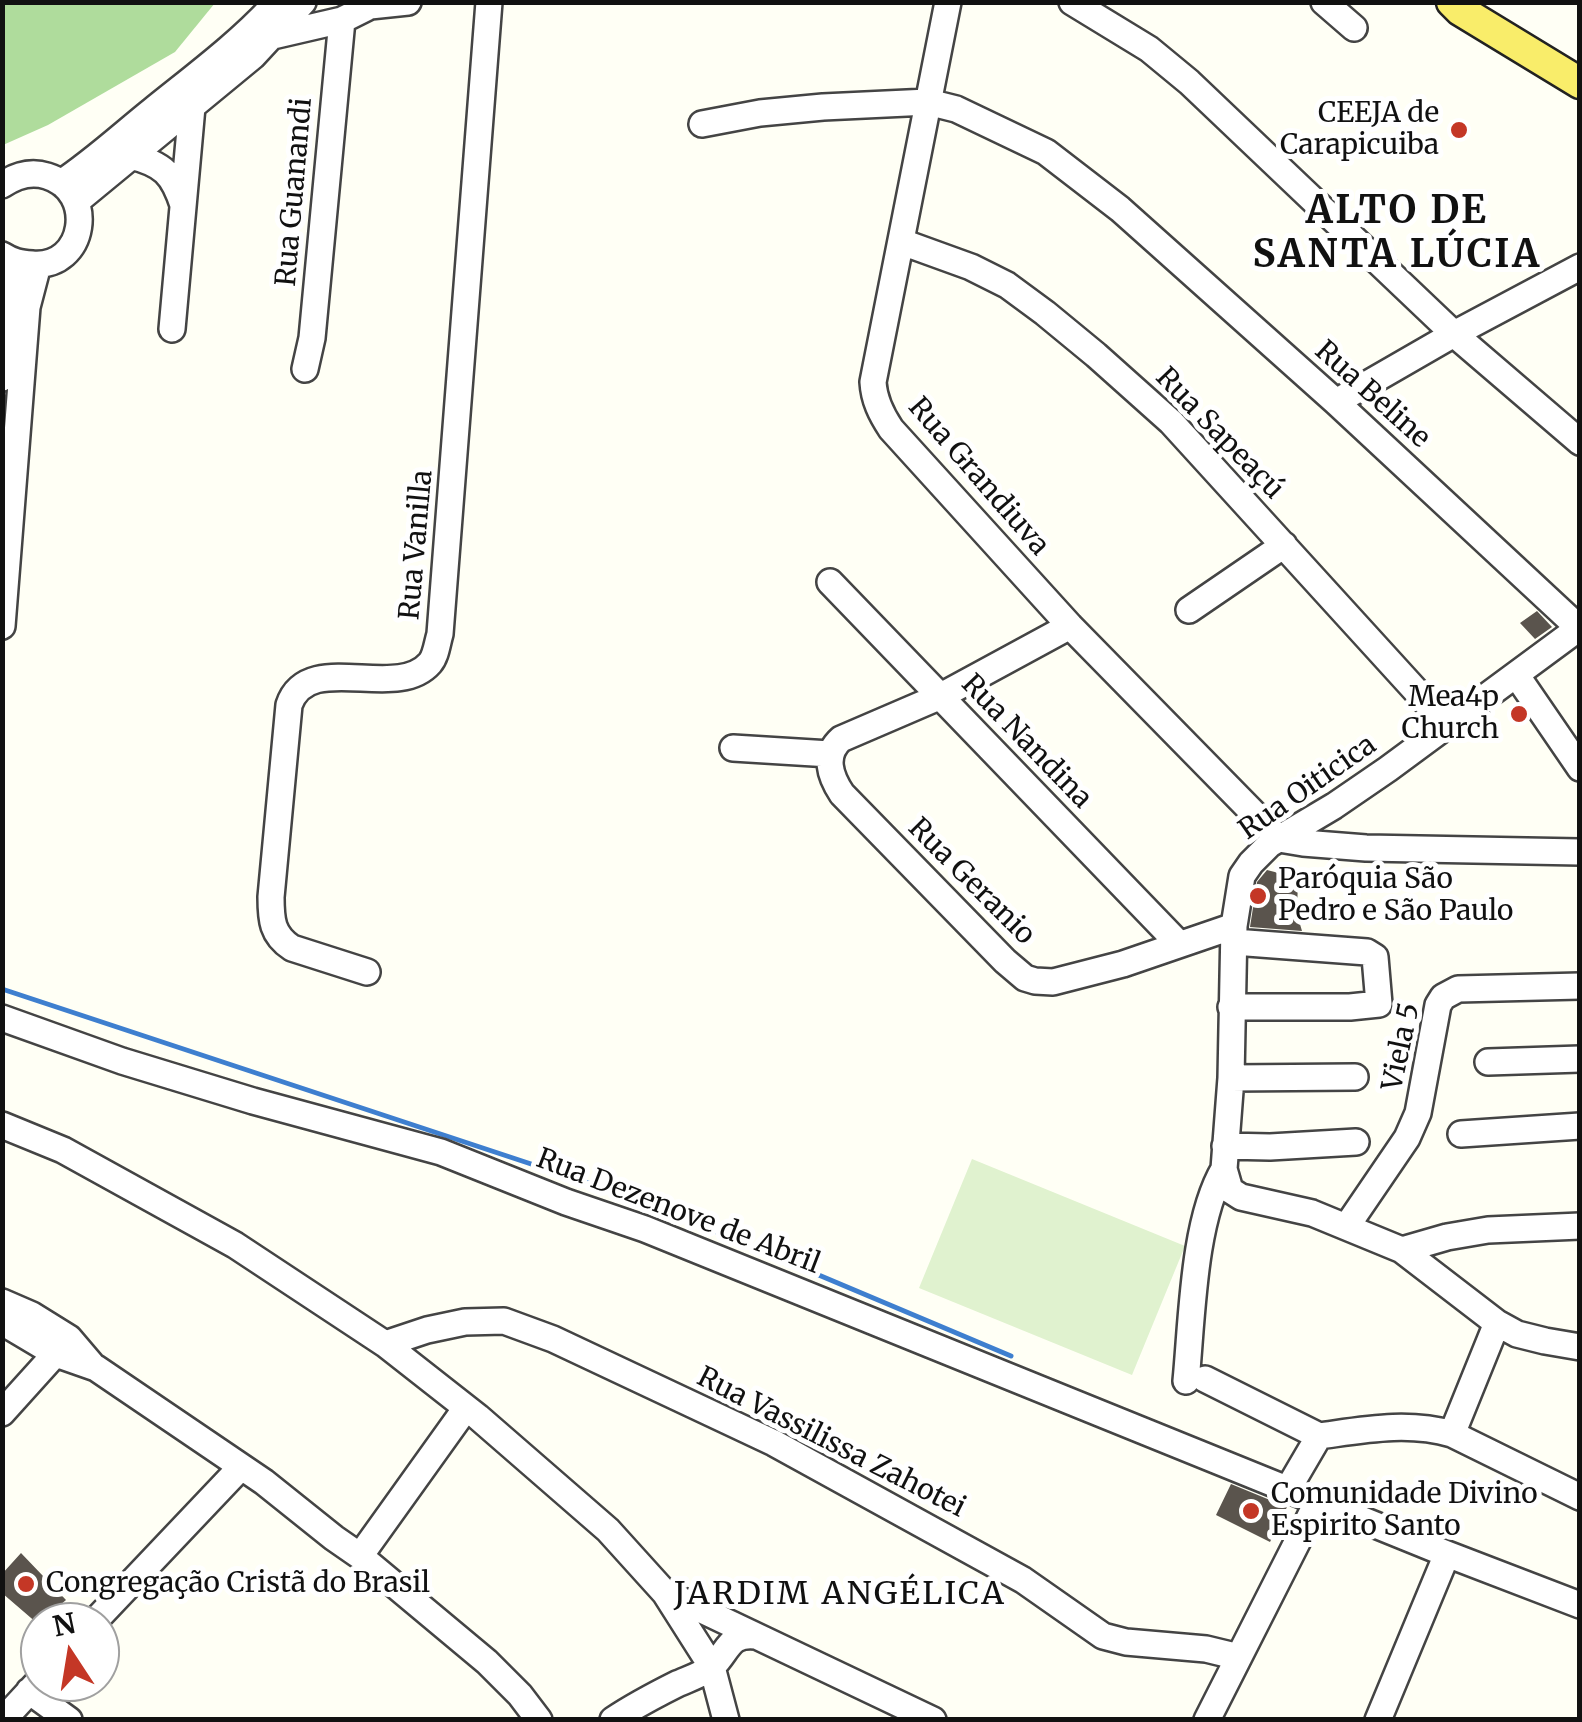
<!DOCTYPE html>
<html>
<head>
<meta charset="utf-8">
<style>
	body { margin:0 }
	#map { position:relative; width:1582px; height:1722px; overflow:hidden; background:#fffff5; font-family:Merriweather,serif }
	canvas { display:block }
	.frame { position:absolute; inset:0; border:5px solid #111; pointer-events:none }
	.north { position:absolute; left:20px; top:1602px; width:100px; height:100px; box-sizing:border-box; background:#fff; border:2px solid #a0a0a0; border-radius:50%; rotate:348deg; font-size:28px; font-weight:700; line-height:40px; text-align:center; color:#111 }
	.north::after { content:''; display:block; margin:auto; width:35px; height:45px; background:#c43726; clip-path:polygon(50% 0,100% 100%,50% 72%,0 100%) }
</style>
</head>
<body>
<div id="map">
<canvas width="1582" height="1722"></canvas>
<div class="frame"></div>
<div class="north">N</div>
</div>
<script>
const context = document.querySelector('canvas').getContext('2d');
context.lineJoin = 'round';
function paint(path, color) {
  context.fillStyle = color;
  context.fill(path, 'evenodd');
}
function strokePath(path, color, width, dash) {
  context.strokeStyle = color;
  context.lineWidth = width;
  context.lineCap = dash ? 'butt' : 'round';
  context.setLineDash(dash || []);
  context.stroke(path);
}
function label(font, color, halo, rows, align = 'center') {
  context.font = font + ' Merriweather,serif';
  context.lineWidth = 10;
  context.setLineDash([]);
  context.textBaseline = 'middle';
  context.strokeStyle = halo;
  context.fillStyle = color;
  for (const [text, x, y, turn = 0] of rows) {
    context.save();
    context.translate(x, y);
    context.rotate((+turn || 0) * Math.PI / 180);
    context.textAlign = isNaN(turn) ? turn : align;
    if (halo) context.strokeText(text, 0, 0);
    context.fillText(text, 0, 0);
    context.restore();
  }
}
const forest = new Path2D(`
	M3 2H215V3L175 52 48 125 3 145Z`);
const pitch = new Path2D(`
	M972 1159 1185 1246 1132 1375 919 1288Z`);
const stream = new Path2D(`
	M2 989 643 1201 1011 1356`);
const building = new Path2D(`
	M1537 611 1552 627 1535 639 1520 623Z
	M1267 870 1298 878 1297 914 1302 931 1250 927 1257 882Z
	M1231 1484 1287 1507 1270 1542 1216 1515Z
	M21 1553 66 1600 38 1624 2 1593V1574Z`);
const minor = new Path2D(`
	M948 2 873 382C874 400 881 414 891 429L1070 626 1279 839 1303 843 1366 848 1580 852
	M1072 2 1149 49 1189 82 1454 334 1580 442
	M1324 2 1354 28
	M273 36 342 20 370 6 408 2
	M702 124 760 113 823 107 928 102 956 109 1046 152 1120 209 1336 402 1579 628 1388 769 1334 806 1270 844 1251 863 1242 876 1234 926 1231 1078 1224 1169 1230 1190 1241 1197 1312 1213 1402 1250 1497 1323 1517 1334 1545 1341 1580 1347
	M131 156C163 164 173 174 183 205
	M61 183C94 161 123 134 153 110 195 76 240 43 277 2
	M2 185C15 176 31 171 47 176 97 191 86 269 32 264 20 263 13 262 2 255
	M77 201 253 56 303 2
	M902 242 971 267 1007 285 1045 313 1096 355 1171 422 1448 726
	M172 329 192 107
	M305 369 312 338 342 20
	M2 378 13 262
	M1336 402 1454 334 1580 267
	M830 582 1179 944
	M1189 610 1284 545
	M2 626 27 307 38 265
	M1070 626 941 696 841 739C823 755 830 776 842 794L1005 961 1025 978 1035 981 1053 982 1123 964 1234 926
	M1517 676 1580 768
	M733 748 830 754
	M367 972 292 948C272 935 271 920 271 897L289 705C308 649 396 702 430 663 436 656 437 644 440 634L489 2
	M1231 1007H1350L1379 1004 1375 957 1367 952 1234 942
	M2 1018 122 1061 253 1101 441 1152 566 1202 645 1229 1447 1554 1580 1605
	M1488 1062 1580 1059
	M1231 1078 1355 1077
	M2 1125 63 1150 235 1245 385 1344 478 1417 608 1530 665 1593 712 1667 726 1720
	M1461 1134 1580 1126
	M1225 1146 1270 1147 1356 1142
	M1347 1226 1407 1138 1418 1113 1438 1005 1443 997 1458 989 1580 986
	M1402 1250 1447 1237 1488 1230 1580 1226
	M2 1302 32 1315 69 1338 92 1365
	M2 1322 56 1354 96 1368 264 1482 334 1538 360 1556 487 1662 520 1695 539 1720
	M385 1344 427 1330 465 1322 504 1321 553 1339 774 1443 1023 1580 1103 1636 1126 1642 1206 1649 1239 1657
	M1205 1379 1319 1436
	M1186 1381C1192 1320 1193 1221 1224 1169
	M2 1413 66 1342
	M1452 1434 1497 1323
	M1288 1489 1319 1436C1363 1430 1407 1421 1452 1434L1580 1497
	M360 1556 466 1408
	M666 1593 933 1720
	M94 1622 241 1467
	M29 1691 69 1720
	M3 1720 40 1680
	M613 1720C634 1706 655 1695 677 1684 688 1679 704 1674 713 1666 729 1650 729 1633 756 1636
	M1207 1720 1318 1501
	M1378 1720 1447 1554`);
const major = new Path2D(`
	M1452 2 1460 10 1580 83`);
const markers = [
	[1459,130,10,"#c43726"],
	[1519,714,10,"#c43726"],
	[1258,896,10,"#c43726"],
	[1251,1511,10,"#c43726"],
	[26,1584,10,"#c43726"]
];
const poiNames = [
	["CEEJA de",1439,114,"right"],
	["Carapicuiba",1439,146,"right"],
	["Mea4p",1499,698,"right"],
	["Church",1499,730,"right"],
	["Paróquia São",1278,880],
	["Pedro e São Paulo",1278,912],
	["Comunidade Divino",1271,1495],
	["Espirito Santo",1271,1527],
	["Congregação Cristã do Brasil",46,1584]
];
const streetNames = [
	["Rua Guanandi",295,192,-85],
	["Rua Beline",1372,395,42],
	["Rua Sapeaçú",1219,434,46],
	["Rua Grandiuva",978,477,49],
	["Rua Vanilla",417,545,-85],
	["Rua Nandina",1026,742,46],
	["Rua Oiticica",1308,788,-35],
	["Rua Geranio",971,882,45],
	["Viela 5",1402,1047,-78],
	["Rua Dezenove de Abril",678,1212,21],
	["Rua Vassilissa Zahotei",831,1443,27]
];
const quarterNames = [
	["JARDIM ANGÉLICA",840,1595]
];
const districtNames = [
	["ALTO DE",1397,212],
	["SANTA LÚCIA",1397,256]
];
paint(forest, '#afdc9c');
paint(pitch, '#e0f2cf');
strokePath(stream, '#3e7fcf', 5);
paint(building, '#5a544d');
strokePath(minor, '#444', 30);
strokePath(major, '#222', 35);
strokePath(minor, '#fff', 25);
strokePath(major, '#f9ed6a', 30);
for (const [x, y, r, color] of markers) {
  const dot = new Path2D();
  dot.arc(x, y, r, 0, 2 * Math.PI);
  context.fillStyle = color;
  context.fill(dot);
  strokePath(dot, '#fff', 4);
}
label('28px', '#111', '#fff', poiNames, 'left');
label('28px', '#111', '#fff', streetNames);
context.letterSpacing = '2.5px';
label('32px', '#111', '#fff', quarterNames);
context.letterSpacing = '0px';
context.letterSpacing = '2.5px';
label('bold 38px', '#111', '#fff', districtNames);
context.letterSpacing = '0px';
</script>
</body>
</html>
